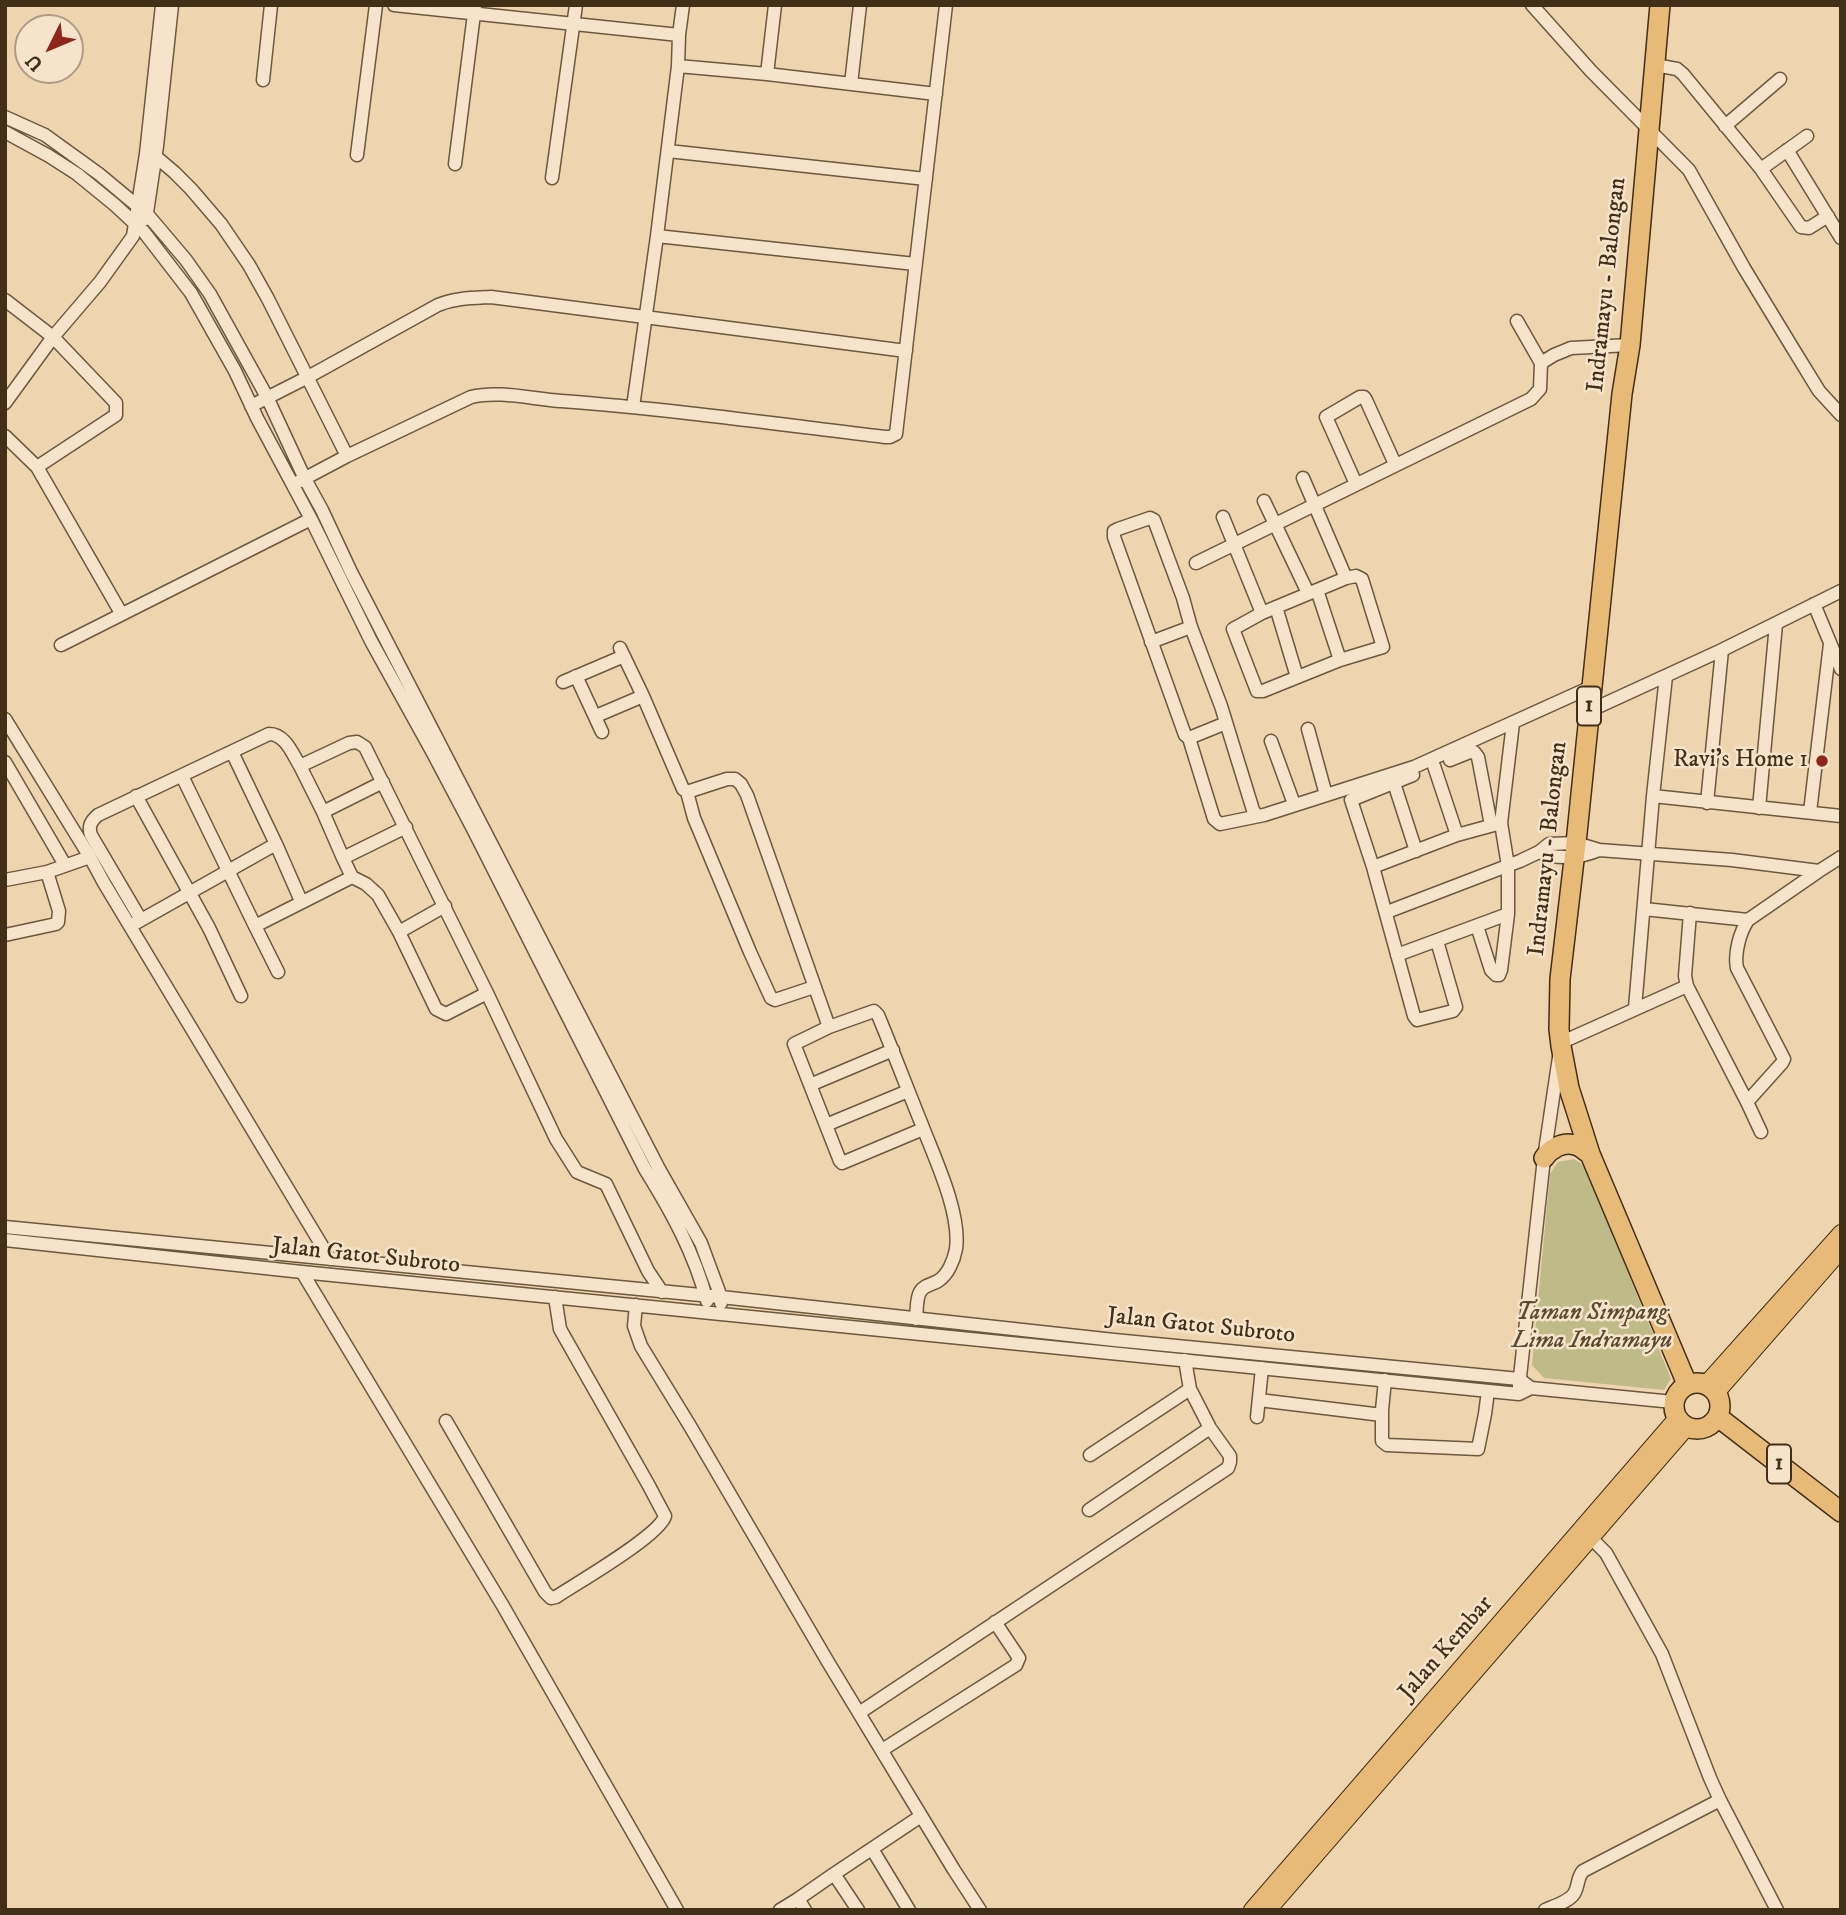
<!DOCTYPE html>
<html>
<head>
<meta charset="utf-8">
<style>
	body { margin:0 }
	#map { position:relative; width:1846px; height:1915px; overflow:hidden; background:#efd4b0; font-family:"IM FELL DW Pica",serif }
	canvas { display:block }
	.frame { position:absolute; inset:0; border:7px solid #412f17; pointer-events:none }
	.north { position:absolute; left:14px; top:14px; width:70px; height:70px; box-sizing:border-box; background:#f5e3cc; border:2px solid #ad9b84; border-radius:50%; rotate:227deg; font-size:19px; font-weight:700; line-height:28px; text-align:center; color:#412f17 }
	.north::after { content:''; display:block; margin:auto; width:24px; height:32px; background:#8f2418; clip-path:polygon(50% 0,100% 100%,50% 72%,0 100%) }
</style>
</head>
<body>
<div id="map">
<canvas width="1846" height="1915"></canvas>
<div class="frame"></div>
<div class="north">U</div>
</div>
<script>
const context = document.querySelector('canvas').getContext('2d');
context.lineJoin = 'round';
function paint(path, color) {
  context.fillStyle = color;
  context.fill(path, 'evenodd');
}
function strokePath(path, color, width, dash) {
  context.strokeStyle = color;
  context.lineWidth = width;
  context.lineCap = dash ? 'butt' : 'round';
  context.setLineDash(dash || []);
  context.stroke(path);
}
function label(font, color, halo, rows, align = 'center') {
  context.font = font + ' "IM FELL DW Pica",serif';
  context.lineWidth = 5;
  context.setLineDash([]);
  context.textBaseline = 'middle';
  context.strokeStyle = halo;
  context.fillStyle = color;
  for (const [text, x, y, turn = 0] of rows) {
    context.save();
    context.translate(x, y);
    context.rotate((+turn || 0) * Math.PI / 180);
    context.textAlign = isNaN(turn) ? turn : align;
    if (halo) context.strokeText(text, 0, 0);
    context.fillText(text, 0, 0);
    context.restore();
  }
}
const green = new Path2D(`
	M1574 1159 1585 1166 1671 1379 1664 1390 1544 1378 1532 1365 1550 1174 1558 1162Z`);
const minor = new Path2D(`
	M394 5 679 35
	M1532 5 1591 71 1689 170 1744 268 1792 347 1819 391 1841 415
	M1655 65 1677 69 1683 74 1761 169 1801 227 1809 228 1828 216
	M678 66 767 74 936 94
	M767 74 775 5
	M263 80 271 5
	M851 84 860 5
	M5 117 45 135 99 174 147 214 186 260 210 294 267 397 305 479 322 510 351 572 659 1169 701 1243 721 1297V1303
	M1725 126 1780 79
	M5 132 49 156 77 174 115 205 144 232 191 293 235 371 257 418 311 519 371 641 433 753 473 829 645 1169C671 1211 694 1252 707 1301
	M1787 150 1841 238
	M668 151 926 179
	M146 154 155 156 174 172 191 189 221 224 249 265 268 299 347 456
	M357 155 376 5
	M455 164 475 6
	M1761 169 1807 136
	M552 178 576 5
	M146 219 157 146 172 5
	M657 236 915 264
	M5 300 53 337 116 403V415L37 467
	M1541 363 1554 355 1571 348 1630 345
	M5 403 53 337 100 282 133 236 146 154 162 5
	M251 406 308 377 438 305C455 298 472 298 491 297L906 351
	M633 407 657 236 678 66 679 35 683 5
	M5 436 37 467 121 613
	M1303 478 1346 578
	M298 482 347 456 471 397C499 390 532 399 561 401 669 409 777 424 885 437H890L896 434 946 5
	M1356 484 1326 417 1360 397H1364L1366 400 1395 464
	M1264 501 1308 593
	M1223 517 1262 613
	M1196 563 1531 399 1540 389 1541 363 1517 321
	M1356 576 1362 579 1383 647 1340 660 1263 691H1257L1233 629 1262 613 1346 578Z
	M1317 590 1340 660
	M1814 604 1841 669
	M1276 607 1297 677
	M1151 642 1191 627
	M61 645 311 519
	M620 648 643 696 683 789 687 792 727 779H735L741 784 747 795 829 1027 874 1011 878 1015C893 1051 907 1088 922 1125 935 1159 961 1213 956 1249 954 1260 948 1275 938 1281 931 1285 924 1285 920 1292 916 1299 917 1311 916 1319
	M576 676 602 732
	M563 682 624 656
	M1589 711 1722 650
	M596 716 643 696
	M5 719 90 857 104 883 330 1259
	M1308 729 1326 795
	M1189 738 1226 723
	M1271 741 1294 804
	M232 752 276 844 301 901
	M1450 760 1470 752H1474L1478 757 1491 825
	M5 762 65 865
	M300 766 323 812
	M1434 766 1457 835
	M182 776 255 926 352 877
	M1394 783 1416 851
	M687 792 694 818 750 952 771 998 775 1000 814 987
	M136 796 209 928 241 996
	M1653 796 1841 816
	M1707 803 1722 650 1841 591
	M1759 808 1776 624
	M1810 812 1830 644
	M1257 816 1253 810 1221 706 1191 627 1183 598 1154 520 1150 518 1118 529 1114 531V537L1185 735 1189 738 1214 819 1220 824 1264 815 1414 767 1591 687
	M1501 823 1513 723
	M1539 852C1557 860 1580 858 1599 850
	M343 858 323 812 383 782
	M1373 867 1351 800 1413 775
	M5 880 47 872 90 857
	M445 906 399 932 436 1009 446 1014 487 993
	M1644 909 1748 920
	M1387 912 1520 861 1539 852 1549 844 1576 843 1599 850 1732 860 1819 871 1841 857
	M1690 913 1685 976 1687 986 1747 1102
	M141 920 91 835C88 826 91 821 98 815L269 734C285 734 292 753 300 766L349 743 357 742 365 747 487 993 556 1139 577 1172 606 1184 648 1271 662 1292
	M134 924 276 844
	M255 926 278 972
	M1477 926 1491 970 1496 975H1499L1501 970 1508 914
	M399 932 378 895 366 884 352 877 343 858 406 827
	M5 935 56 924 58 922 59 911 47 872
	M1397 955 1508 914V866L1501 823 1457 835 1373 867 1414 1016 1417 1020 1453 1011 1456 1007 1437 941
	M1635 1008 1653 796 1666 676
	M829 1027 794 1044 840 1161 842 1163 923 1129
	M1560 1043 1687 986
	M810 1085 893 1050
	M826 1125 908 1091
	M1761 1132 1747 1102 1782 1063 1784 1059 1737 968C1734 953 1740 932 1748 920L1819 871
	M5 1227 721 1297 1114 1340 1519 1379 1531 1388 1673 1402
	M5 1240 302 1272 1519 1394 1531 1388
	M302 1272 503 1606 677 1910
	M636 1305 634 1326 641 1346 690 1426 828 1662 954 1870 980 1910
	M1385 1380 1382 1410V1441L1387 1445 1478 1449 1485 1414 1488 1391
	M1519 1386 1544 1158 1559 1057
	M1259 1400 1382 1415
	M1257 1417 1262 1368
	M446 1421 545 1592 551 1598 556 1597C577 1583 659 1536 665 1516L648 1484 560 1329 555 1297
	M1090 1455 1190 1389
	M1089 1510 1210 1428
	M859 1713 1228 1468 1230 1462V1456L1210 1428 1190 1389 1185 1360
	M882 1750 1016 1665 1019 1658 995 1622
	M1720 1800 1777 1910
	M872 1849 909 1910
	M780 1910 798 1899
	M805 1910 798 1899 834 1874
	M858 1910 834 1874 921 1816
	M1545 1910C1554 1906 1571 1901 1575 1892 1579 1884 1577 1878 1583 1871L1720 1800 1710 1778 1662 1654 1606 1553 1586 1533`);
const major = new Path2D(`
	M1706 1384 1841 1233
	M1716 1393 1841 1250
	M1252 1910 1677 1418
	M1268 1910 1687 1427`);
const highway = new Path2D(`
	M1660 5 1630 345 1622 394 1576 843 1560 979 1559 1029 1561 1046 1569 1088 1590 1154 1687 1384
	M1544 1158C1550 1149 1563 1141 1575 1145 1580 1146 1585 1151 1590 1154
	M1674 1406a23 23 0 1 1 46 0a23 23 0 1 1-46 0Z
	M1718 1417 1841 1512`);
const markers = [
	[1822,761,7,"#8f2418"]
];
const shields = [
	[1589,706,24],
	[1779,1464,24]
];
const shieldNames = [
	["1",1589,706],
	["1",1779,1464]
];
const streetNames = [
	["Indramayu - Balongan",1608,285,-84],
	["Indramayu - Balongan",1549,849,-84],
	["Jalan Gatot Subroto",366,1257,6],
	["Jalan Gatot Subroto",1201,1327,6],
	["Jalan Kembar",1447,1649,-49]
];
const poiNames = [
	["Ravi's Home 1",1808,761]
];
const parkNames = [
	["Taman Simpang",1592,1314],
	["Lima Indramayu",1592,1342]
];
paint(green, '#bebb88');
strokePath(minor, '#6c583d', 15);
strokePath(major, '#412f17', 18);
strokePath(highway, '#412f17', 22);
strokePath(minor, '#f5e3cc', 12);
strokePath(major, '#e8ba78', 16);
strokePath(highway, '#e8ba78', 19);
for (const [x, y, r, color] of markers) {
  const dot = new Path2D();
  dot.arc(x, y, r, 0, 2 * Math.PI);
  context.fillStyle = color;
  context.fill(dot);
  strokePath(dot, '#f5e3cc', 2.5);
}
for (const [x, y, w] of shields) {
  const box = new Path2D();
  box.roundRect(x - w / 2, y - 19.5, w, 39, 5);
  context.fillStyle = '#f5e3cc';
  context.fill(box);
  strokePath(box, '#412f17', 2);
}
label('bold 23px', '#412f17', null, shieldNames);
label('24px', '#412f17', '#f5e3cc', streetNames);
label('24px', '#412f17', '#f5e3cc', poiNames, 'right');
label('italic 24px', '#5a4b2e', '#f5e3cc', parkNames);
</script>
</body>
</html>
